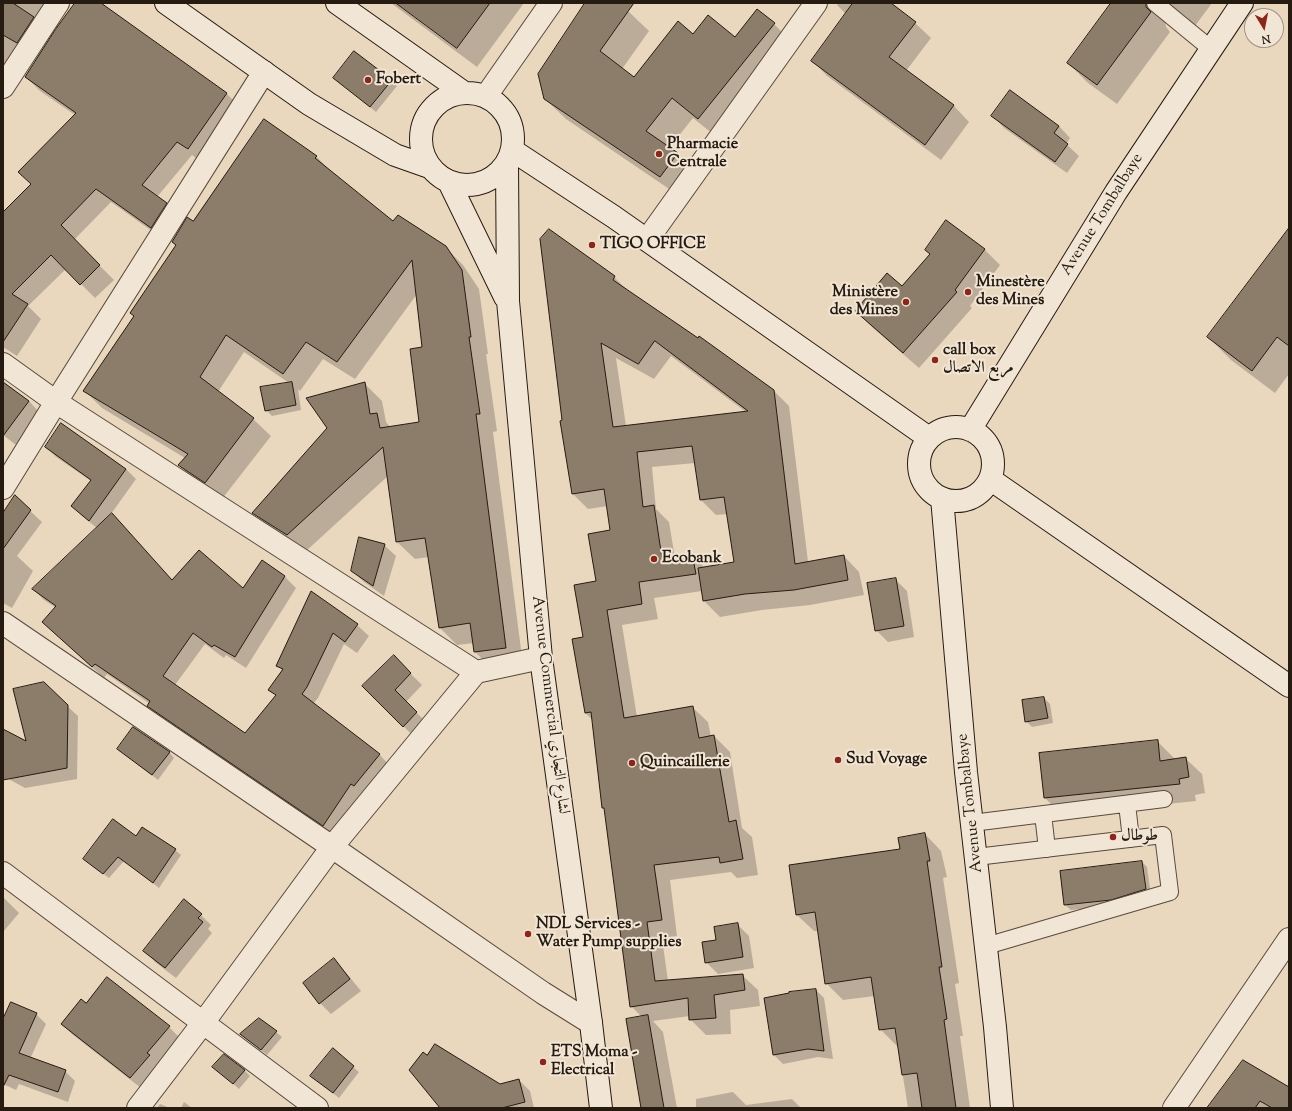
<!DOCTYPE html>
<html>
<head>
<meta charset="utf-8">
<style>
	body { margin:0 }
	#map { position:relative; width:1292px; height:1111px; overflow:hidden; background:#e9d8be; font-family:"Sorts Mill Goudy",serif }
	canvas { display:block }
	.frame { position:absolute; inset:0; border:4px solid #261b10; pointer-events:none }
	.north { position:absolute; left:1244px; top:8px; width:40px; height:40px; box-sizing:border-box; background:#f1e6d5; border:1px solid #a09586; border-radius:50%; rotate:170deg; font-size:11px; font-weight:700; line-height:16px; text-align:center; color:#261b10 }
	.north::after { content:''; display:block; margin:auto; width:14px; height:18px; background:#8f2418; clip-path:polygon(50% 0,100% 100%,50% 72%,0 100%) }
</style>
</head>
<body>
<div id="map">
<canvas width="1292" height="1111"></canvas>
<div class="frame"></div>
<div class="north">N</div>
</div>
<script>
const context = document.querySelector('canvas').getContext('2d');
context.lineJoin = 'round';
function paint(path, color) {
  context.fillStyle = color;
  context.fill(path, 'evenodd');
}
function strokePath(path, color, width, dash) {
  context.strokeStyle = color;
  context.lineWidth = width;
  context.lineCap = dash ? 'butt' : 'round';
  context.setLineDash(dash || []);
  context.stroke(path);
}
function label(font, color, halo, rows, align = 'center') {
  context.font = font + ' "Sorts Mill Goudy",Amiri,serif';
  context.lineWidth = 4;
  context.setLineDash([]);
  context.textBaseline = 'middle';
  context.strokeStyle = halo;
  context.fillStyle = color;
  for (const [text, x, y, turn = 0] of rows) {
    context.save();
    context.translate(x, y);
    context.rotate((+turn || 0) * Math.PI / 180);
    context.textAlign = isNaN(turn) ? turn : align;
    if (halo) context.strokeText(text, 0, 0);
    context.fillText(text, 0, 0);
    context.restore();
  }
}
const shadow = new Path2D(`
	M3 3H53L3 84Z
	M76 3H99L227 94 241 108 202 163 192 155 157 197 166 203 181 218 166 241 111 202 74 240 114 280 95 298 66 269 28 306 41 319 17 356 3 347V213L32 184 75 115 40 91 26 77Z
	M391 3H524L477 67Z
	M586 3H616L628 11 649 31 622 69 634 78 735 38 774 24 794 44 719 139 693 118 669 148 678 154 698 174 681 197 566 119 545 99Z
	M839 3H889L915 23 931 38 906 71 954 106 969 122 941 160 827 76 812 60 846 14 837 5Z
	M1112 3H1212L1195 26 1165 21 1166 27 1170 32 1117 104 1088 83 1068 63Z
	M334 78 391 80 397 86 376 112Z
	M1010 91 1059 126 1070 138 1066 144 1079 156 1067 173 1004 128 993 116Z
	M316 156 333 174 394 223 445 247 463 265 479 289 488 354H486L497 431 493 432 523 665 493 669 475 652 474 643 457 645 440 628 429 557 415 559 397 542 388 476 305 552 271 531 254 513 328 428 364 383 382 401 386 422 391 428 420 423 423 348 417 294 355 379 323 359 300 391 298 389 301 410 272 416 266 410 289 383 244 352 218 392 253 419 271 436 222 499 197 483 179 465 185 458 102 408 85 391 135 317 131 313 176 246 173 242 193 222Z
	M1289 229V374L1275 393 1231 360 1208 337Z
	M542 240 614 277 630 293 773 390 789 406 808 562 844 556 859 572 864 595 810 605 762 610 720 617 704 601 702 591 654 598 658 619 622 625 637 717 692 707 708 722 711 737 714 736 730 752 742 828 752 837 758 875 737 878 731 872 670 880 677 936 662 938 668 981 742 975 758 990 760 1006 730 1010 731 1034 706 1035 690 1019V1016L653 1021 663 1032 677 1108H639L642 1107V1017L631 1006 605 810 603 808 593 720 585 713 597 581 611 530 608 506 588 509 573 494ZM671 356 746 412 626 426 616 358 654 379ZM695 463 701 500 716 515 728 514 735 563 705 568 692 555 675 558 669 522 656 509 652 467Z
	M984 249 1000 265 970 306 972 308 919 368 872 327 856 311 902 288 931 255 926 250Z
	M3 384 29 401 40 413 16 445 3 435Z
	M62 425 126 469 136 479 111 514 173 581 243 590 284 576 296 588 246 668 226 655 224 658 205 644 175 685 245 734 277 697 270 690 283 671 278 666 312 593 357 625 369 636 357 653 344 644 318 698 313 704 379 754 390 766 334 836 160 717 148 706 150 704 107 674 104 678 54 633 56 608 44 600 33 589 97 528 82 516 72 506 91 481 56 457 46 447Z
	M15 497 42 522 17 556 33 571 12 608 3 603V515Z
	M384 545 396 556 384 596 364 582 352 571Z
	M895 579 907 591 914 637 888 642 876 630Z
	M394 657 422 685 406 702 428 724 415 738 364 686Z
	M1044 698 1050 704 1053 723 1032 727 1026 721Z
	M67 706 78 716 77 779 25 788 3 776V730L27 743Z
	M1157 741 1174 758V760L1185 758 1202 774 1205 793 1195 795 1196 801 1062 815 1045 798 1040 754Z
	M169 752 174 758 158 780 124 754Z
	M925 834 941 851 947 877 943 878 959 983 955 984 963 1036H960L970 1108H908L898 1046H897L880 1029 875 996 843 1000 826 983 818 931H814L797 915Z
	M136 837 175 850 181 855 159 888 124 861 109 878 90 864Z
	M1142 862 1147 867 1151 895 1116 905 1071 910 1065 905Z
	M3 897 19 913 3 932Z
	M201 915 211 925 208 929 212 933 176 978 155 962 145 951Z
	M737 924 749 936 754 968 718 974 706 962 717 941Z
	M337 963 348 975 361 991 331 1014 320 1003Z
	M107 978 169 1027 180 1038 141 1088 73 1035 62 1024 86 1004Z
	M816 990 824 998 833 1059 818 1057 783 1064 774 1055 765 999Z
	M36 1014 46 1024 30 1059 65 1071 75 1081 68 1102 19 1084 16 1090 3 1084V1022Z
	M276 1032 282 1037 267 1055 241 1035Z
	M428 1057 499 1085 519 1080 530 1091 534 1108H441Z
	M1243 1061 1274 1108H1208Z
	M214 1067 244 1070 250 1076 239 1089Z
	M353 1067 359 1072 339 1098 311 1076Z
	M733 1092 746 1105 792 1099 801 1108H696V1099Z
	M184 1102 192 1108H181Z
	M160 1104 170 1108H157Z`);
const building = new Path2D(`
	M3 3H13L34 17 17 43 3 35Z
	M75 3H101L227 93 188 149 177 142 142 185 167 203 151 228 96 189 61 225 100 265 80 285 51 255 12 294 28 304 3 342V212L31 184 18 172 76 113 25 77 55 30Z
	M396 3H490L457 48Z
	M585 3H634L600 51 634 77 678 21 693 34 708 15 735 37 757 9 775 23 698 119 672 98 646 131 678 153 660 177 544 99 538 74Z
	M853 3H891L916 22 889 57 954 105 925 145 811 61Z
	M1111 3H1146V7L1151 12 1097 85 1067 63Z
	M354 51 392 80 370 107 333 78Z
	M1010 90 1059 126 1054 133 1068 144 1055 162 991 116Z
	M264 119 317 156 315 158 393 221 398 215 446 246 462 270 471 337H469L480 414H476L506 648 474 652 470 623 439 628 425 538 396 542 383 447 287 535 252 513 327 428 306 398 365 382 370 414 377 413 380 428 419 422 410 349 422 347 412 260 337 362 306 342 283 374 226 335 200 377 254 418 205 483 178 465 188 454 83 391 134 316 130 313 176 245 172 242 187 217 193 221Z
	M946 220 985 249 955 290 957 292 903 353 855 311 887 273 902 286 930 254 925 250Z
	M1289 228V346L1277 337 1252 371 1207 337Z
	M549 229 615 276 613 280 698 338 699 336 774 390 795 564 844 555 848 580 794 590 745 594 703 601 698 568 734 562 724 497 700 500 692 446 637 452 643 507 654 505 662 558 692 554 696 574 639 582 642 604 607 610 624 718 693 706 699 738 714 735 729 822 736 820 743 859 720 863 719 857 654 865 662 920 647 922 655 981 743 974 745 990 714 995 716 1018 689 1020 688 998 630 1007 604 808H602L591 712 585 713 572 639 583 637 574 585 596 581 588 534 610 530 604 489 572 494 560 421 562 420 540 239ZM655 341 748 411 613 427 601 343 638 364Z
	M3 382 29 401 3 436Z
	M292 382 296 405 265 411 260 387Z
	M61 423 126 469 89 521 71 506 91 480 45 447Z
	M15 495 31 510 3 549V513Z
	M112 513 172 580 199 550 243 588 262 560 285 576 235 657 214 645 212 647 193 633 163 676 245 733 276 695 268 690 283 669 276 666 311 591 358 624 345 642 333 633 307 687 302 694 380 754 354 786 351 784 323 826 147 706 150 701 95 664 92 667 42 622 56 606 32 589Z
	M359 537 385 544 373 586 351 571Z
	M896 578 904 626 875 631 867 583Z
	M394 655 411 673 395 690 417 712 403 727 362 686Z
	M44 682 68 705 67 768 3 780V729L26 741 13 689Z
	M1044 697 1048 718 1025 722 1022 700Z
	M133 727 170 752 152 775 117 749Z
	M1158 740 1160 761 1186 757 1189 777 1179 779 1180 784 1044 798 1039 753Z
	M113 819 136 836 142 827 176 849 153 883 118 857 103 874 83 859Z
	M925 833 930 861H927L942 967H939L947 1019 944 1020 956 1108H922L917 1073 902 1075 895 1028 879 1030 871 977 825 984 815 912 796 915 789 865 900 849 898 838Z
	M1142 861 1146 889 1111 900 1064 905 1060 871Z
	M184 899 202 914 198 918 203 922 165 968 143 951Z
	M738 923 743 957 705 963 702 942 716 940 714 927Z
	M334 958 350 979 319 1004 303 983Z
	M107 977 170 1026 147 1053 150 1055 130 1078 61 1024 81 999 86 1003Z
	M816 989 824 1051 808 1049 773 1055 764 998 789 993V992Z
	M11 1002 37 1013 19 1053 66 1070 58 1092 9 1075 3 1087V1019Z
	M648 1015 664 1108H641L626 1019Z
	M259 1018 277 1031 261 1050 240 1034Z
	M435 1044 500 1084 519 1079 525 1102 502 1108H440L409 1070 423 1052 427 1055Z
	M333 1048 354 1066 333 1093 310 1076Z
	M224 1054 245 1070 233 1084 212 1067Z
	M1243 1060 1289 1087V1108H1272L1260 1101 1255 1108H1207Z`);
const lane = new Path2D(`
	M1155 3 1211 49
	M1127 804 1131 839
	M1043 814 1047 849
	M972 823 1164 799
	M976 857 1163 835 1170 892 986 946`);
const street = new Path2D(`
	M3 87 58 3
	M486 96 551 3
	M647 240 816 3
	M3 364 56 402 476 672
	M3 488 56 402 264 72
	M3 623 332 847 543 993 591 1023
	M3 873 317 1108
	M138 1108 203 1023 332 847 476 672 541 658
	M1174 1108 1289 939`);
const secondary = new Path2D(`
	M166 3 309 104 395 155 429 167
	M337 3 463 92
	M421 139a46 46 0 1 1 92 0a46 46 0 1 1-92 0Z
	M512 150 614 217 929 438
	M507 164 508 301 541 658 591 1023 601 1108
	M449 182 505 297
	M919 464a37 37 0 1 1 74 0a37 37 0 1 1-74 0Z
	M970 430 1116 192 1242 3
	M990 479 1289 686
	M942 498 966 772 995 1027 1002 1108`);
const markers = [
	[368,80,4,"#8f2418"],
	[659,154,4,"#8f2418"],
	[592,245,4,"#8f2418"],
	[968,292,4,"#8f2418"],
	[906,302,4,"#8f2418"],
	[935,360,4,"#8f2418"],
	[654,559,4,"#8f2418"],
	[838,760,4,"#8f2418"],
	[632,763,4,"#8f2418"],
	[1113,837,4,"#8f2418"],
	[528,934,4,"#8f2418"],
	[543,1062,4,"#8f2418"]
];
const poiNames = [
	["Fobert",376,80],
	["Pharmacie",667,145],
	["Centrale",667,163],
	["TIGO OFFICE",600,245],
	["Minestère",976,283],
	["des Mines",976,301],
	["Ministère",898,293,"right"],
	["des Mines",898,311,"right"],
	["call box",943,351],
	["مربع الاتصال",943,369],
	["Ecobank",662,559],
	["Sud Voyage",846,760],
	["Quincaillerie",640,763],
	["طوطال",1121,837],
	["NDL Services -",536,925],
	["Water Pump supplies",536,943],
	["ETS Moma -",551,1053],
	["Electrical",551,1071]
];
const streetNames = [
	["Avenue Tombalbaye",1103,215,-58],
	["Avenue Commercial لشارع التجاري",549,705,83],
	["Avenue Tombalbaye",971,803,-96]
];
paint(shadow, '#0003');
paint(building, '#8b7d6a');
strokePath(building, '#261b10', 1);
strokePath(lane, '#574a3c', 18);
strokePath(street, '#574a3c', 24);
strokePath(secondary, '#261b10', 24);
strokePath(lane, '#f1e6d5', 16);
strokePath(street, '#f1e6d5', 22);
strokePath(secondary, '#f1e6d5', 22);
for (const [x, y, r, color] of markers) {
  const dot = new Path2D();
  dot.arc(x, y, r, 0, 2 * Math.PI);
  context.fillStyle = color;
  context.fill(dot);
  strokePath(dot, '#f1e6d5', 1.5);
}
label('bold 16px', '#261b10', '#f1e6d5', poiNames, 'left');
label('16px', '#261b10', '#f1e6d5', streetNames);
</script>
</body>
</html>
